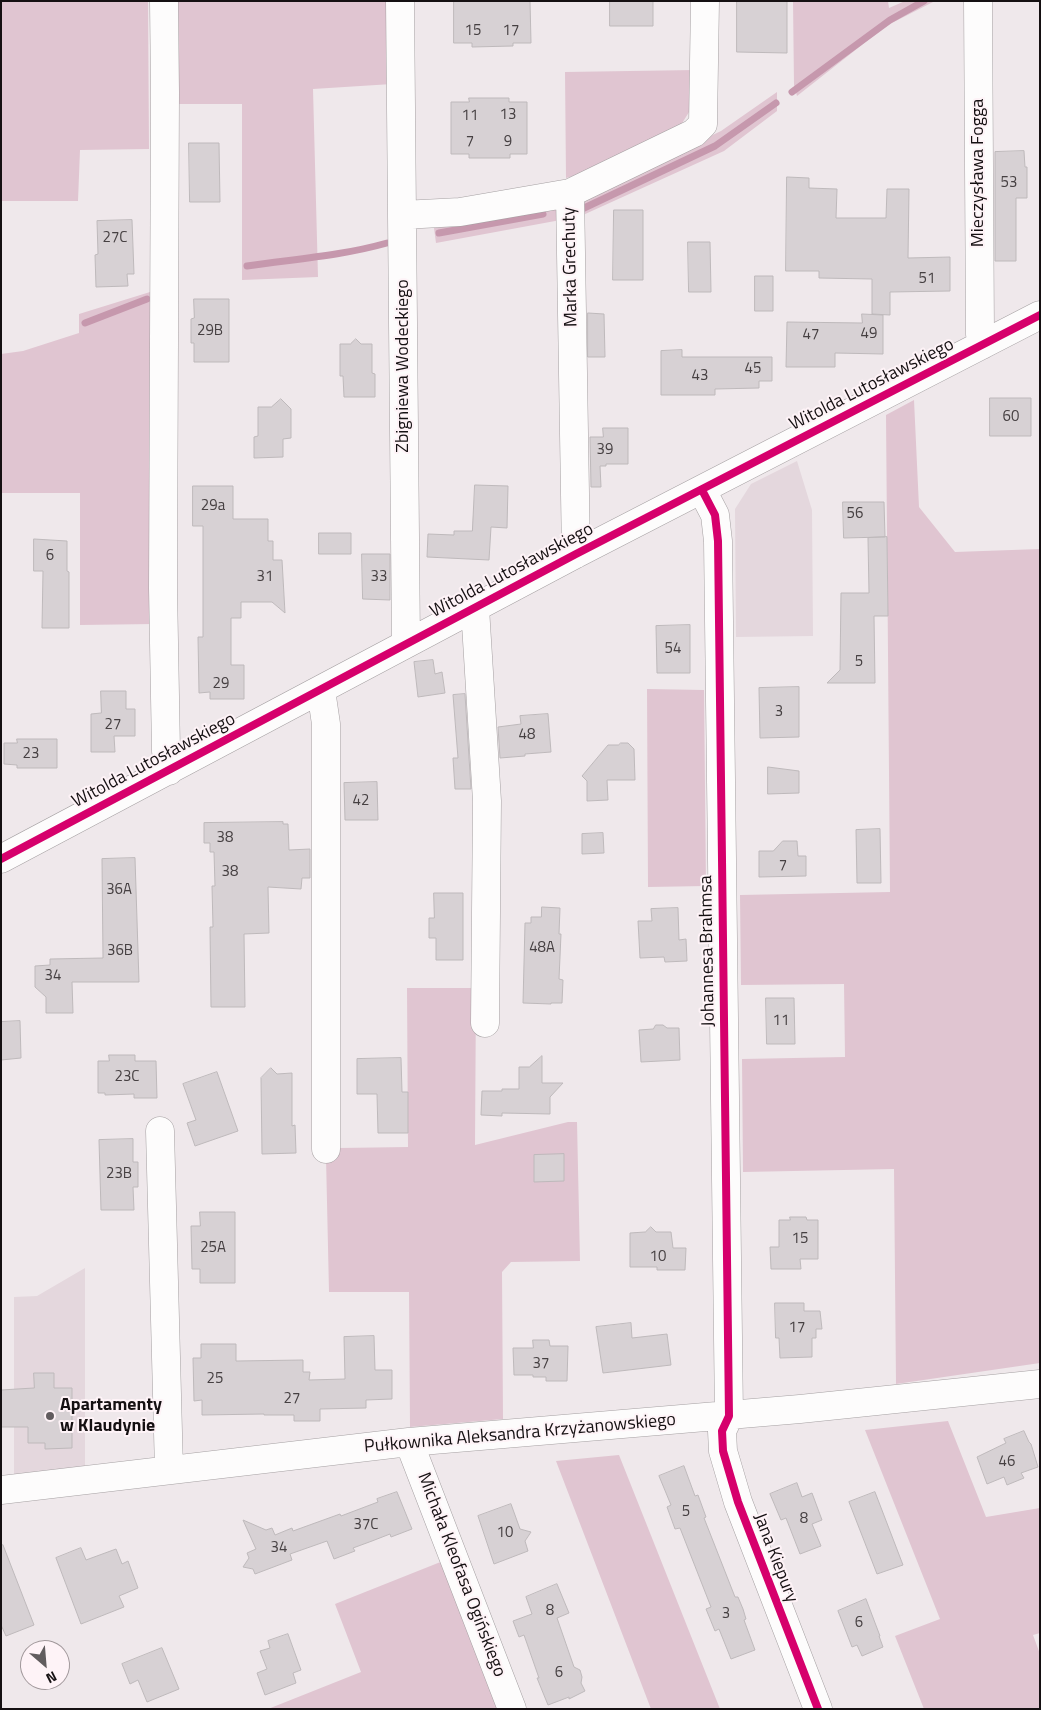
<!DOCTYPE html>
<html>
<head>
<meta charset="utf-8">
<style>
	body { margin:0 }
	#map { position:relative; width:1041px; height:1710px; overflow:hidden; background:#efe8eb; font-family:"Titillium Web",sans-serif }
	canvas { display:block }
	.frame { position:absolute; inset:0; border:2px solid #151012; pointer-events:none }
	.north { position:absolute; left:20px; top:1640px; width:50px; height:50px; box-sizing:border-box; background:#fef3f7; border:1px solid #a1989b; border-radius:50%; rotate:153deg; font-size:14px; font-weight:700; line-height:20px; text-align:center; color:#151012 }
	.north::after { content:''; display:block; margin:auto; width:18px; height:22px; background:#615c5e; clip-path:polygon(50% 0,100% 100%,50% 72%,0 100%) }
</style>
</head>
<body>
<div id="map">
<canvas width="1041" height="1710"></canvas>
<div class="frame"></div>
<div class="north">N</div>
</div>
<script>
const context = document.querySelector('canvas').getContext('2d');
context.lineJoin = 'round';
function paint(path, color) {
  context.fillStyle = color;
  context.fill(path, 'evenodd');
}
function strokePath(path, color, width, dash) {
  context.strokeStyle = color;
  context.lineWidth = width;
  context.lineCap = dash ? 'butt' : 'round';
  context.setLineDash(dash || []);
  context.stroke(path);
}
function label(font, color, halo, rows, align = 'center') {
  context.font = font + ' "Titillium Web",sans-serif';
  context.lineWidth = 4;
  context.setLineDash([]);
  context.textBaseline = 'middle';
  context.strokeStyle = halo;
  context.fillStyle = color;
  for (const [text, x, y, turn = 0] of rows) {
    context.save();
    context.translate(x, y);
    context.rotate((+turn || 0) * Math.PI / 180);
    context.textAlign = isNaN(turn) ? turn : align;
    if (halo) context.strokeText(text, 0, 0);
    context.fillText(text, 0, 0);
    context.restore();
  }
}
const built = new Path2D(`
	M797 461 812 510 813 636 736 637 735 509 751 484Z
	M85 1268V1468L14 1475V1297L37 1296Z`);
const green = new Path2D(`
	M1 1H148L149 149 80 150 78 201H1Z
	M172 1H391L392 84 313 89 318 277 242 280V104H172Z
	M793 1H888L889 8 905 1H935L886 26 797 96 794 85Z
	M695 70 696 101 679 128 581 174 566 178 565 72Z
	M777 92V111L724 151 583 215 584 197 721 131Z
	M565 202 566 219 436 243 434 228 542 208Z
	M150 292 154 624 80 625V493H1V354L23 351 79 333V314Z
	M914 400 919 507 955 552 1040 549V1363L896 1384 894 1169 743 1172 742 1059 845 1057 844 984 741 985 740 895 890 892 886 415Z
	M647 689 704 690 706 886 648 887Z
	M407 988H476L475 1145 568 1122H577L580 1261 511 1262 502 1272 503 1419 410 1427 409 1292H329L326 1157 339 1148 408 1147Z
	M948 1421 986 1517 1040 1508V1633L1033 1635 1040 1654V1709H924L895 1636 940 1619 865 1430Z
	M619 1455 720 1709H651L556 1461Z
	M443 1561 500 1709H268L361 1672 335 1604Z`);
const stream = new Path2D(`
	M792 92 890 20 924 1
	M582 209 715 146 776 103
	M439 233 543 214
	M247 266C294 259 341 256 387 243
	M85 323 147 299`);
const building = new Path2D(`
	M454 1H530L531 43H513V46L472 47V43H454Z
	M610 1H653V26H610Z
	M737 1H787V53L737 52Z
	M469 98H509V102H527V154H510V158H469V154H451V102H469Z
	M189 143H219L220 202H190Z
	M1024 151 1025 167H1027V198H1016V261H995V152Z
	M787 177 809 178V188L837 189 836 218H886L887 189H909L908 258 950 257V291L890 292V315L872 314V279L819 278V271H786Z
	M614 210H643V280H613Z
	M132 220 134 274H127L128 286 96 287 95 255 98 254 97 221Z
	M688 242H710L711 292H689Z
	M755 276H773V311H755Z
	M194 299H229V362H194V343H191V319L194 318Z
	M588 313 604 314 605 357H588Z
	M862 314 883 315V354L835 353V367H786L787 322 862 323Z
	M356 339 361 344H372V373L375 374V397H344L343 376H340V344H350Z
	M682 350V357H772V381H759V388L715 389V395H661V351Z
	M990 398H1031V436H990Z
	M281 399 291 409V438L283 439V457L254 458V437L258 436V407H271Z
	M603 428H628V464H606V466H600L601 487H591L590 437H603Z
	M475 485 508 486 507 528 491 527 489 560 427 557 428 534 454 535V531H472Z
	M193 486H233V519H268V541H273V560H282L285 613 272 602H241V618H231V665H244V699H210V692L199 693 198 637H203V526H193Z
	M843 502H884L885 537 844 538Z
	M319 533H351V554H319Z
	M887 537 888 616H874L875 683H827L840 670 841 593H869L868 538Z
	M34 539 67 541V571L69 572V628H42L43 571H34Z
	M362 554H390V600L363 599Z
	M690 625V673H657L656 626Z
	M433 660 435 674 442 672 445 693 418 697 414 662Z
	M799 687V737L760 738 759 688Z
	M101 691H126V709H135V736H114L115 752H91V714L101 713Z
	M465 694 471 789H455L453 758H458L453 695Z
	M548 714 551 752 525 754V756L500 758 498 727 521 724 520 716Z
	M17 739H57V768H17V765L4 764V743H17Z
	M621 743H628L634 749 635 780H607L608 800 587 801V781L582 776 608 745H618Z
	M768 767 799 771V793L768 794Z
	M377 782 378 820H345L344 783Z
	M283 822V824H288L289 850 310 849V878H302L301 889 268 887 269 933 244 934 245 1007H211L210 927H213L212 886H215L214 852H210V843H204V823Z
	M880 829 881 883H857L856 830Z
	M603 833 604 853 582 854V834Z
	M783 841H797L798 856H806V876L759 877V851H773Z
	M135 858 139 982H72L73 1013H46V997L35 987V966L50 965V959L103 958 102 859Z
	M434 893H463V960H436V938H429V918H434Z
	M542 907 560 908 559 934H561L559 979 563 980 562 1003H551V1004L523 1003 525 923H531V917H541Z
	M678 908 679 940 686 939 687 961 665 962 664 957 640 958 638 921H652L651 909Z
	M766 998H794L795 1044H767Z
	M20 1021 21 1058 1 1060V1022Z
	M656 1025H663L667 1028H679L680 1060 641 1062 639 1030 653 1029Z
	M109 1055H135V1061H156L157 1098H134V1094L105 1095V1093H98V1061H109Z
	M542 1056V1083H563L550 1097V1114L502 1113V1116L481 1115 482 1091H502V1089H519V1067H529Z
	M401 1058 402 1092H408V1133H378L377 1094H357V1059Z
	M271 1068 277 1074 292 1073V1126L295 1125 296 1153 262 1154 261 1078Z
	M217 1072 238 1131 195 1146 187 1123 196 1120 183 1084Z
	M133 1139V1162H138V1187H133L134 1210H101L99 1140Z
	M564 1154V1181L534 1182V1155Z
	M200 1212H235V1283H200V1269H192L191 1226H200Z
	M790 1217H806L807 1220H818V1259H800L801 1269H771L770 1247H779V1220H790Z
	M651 1227 656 1232H671L673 1248H686L685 1270H657V1267H630V1233L645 1232Z
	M775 1303H804V1311H820L822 1329H816V1338H812V1357L780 1358 779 1338H776Z
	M631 1323 632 1338 667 1334 671 1365 603 1373 596 1327Z
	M374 1336 375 1370H392V1399L366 1400V1408L320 1409V1421H294V1415H264V1414L202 1415V1400L194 1401 193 1358H201V1344H236V1361L303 1360V1372H310L309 1380 345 1379 344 1337Z
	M533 1340H549L550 1346H568L567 1381H546V1377H533V1375H514L513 1348H533Z
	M34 1373H54V1388H72V1448L45 1449V1443H28V1427H1V1390L34 1388Z
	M1024 1431 1029 1442 1031 1444 1038 1467 1021 1473 1024 1478 1007 1485 1004 1477 987 1484 977 1457 1006 1443 1004 1439Z
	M684 1466 695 1496 698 1495 706 1517 704 1518 735 1597H738L743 1609 746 1619 744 1620 755 1650 731 1659 719 1629 715 1631 706 1609 711 1607 680 1528 675 1529 667 1507 671 1505 659 1476Z
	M797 1483 802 1497 812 1493 822 1520 812 1524 821 1546 800 1554 786 1518 781 1520 770 1494Z
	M397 1492 412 1529 391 1537 390 1534 372 1541 353 1548 355 1551 334 1559 327 1541 290 1554 292 1560 255 1574 253 1569 243 1567 249 1558 247 1553 256 1549 243 1520 266 1530 272 1528 275 1535 292 1528 293 1531 340 1514 341 1516 378 1502 377 1499Z
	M875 1492 903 1565 877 1574 849 1502Z
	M511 1504 520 1529 531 1532 525 1541 528 1551 494 1564 478 1516Z
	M3 1545 34 1625 6 1636 1 1625V1546Z
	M81 1548 86 1560 116 1549 122 1564 128 1561 138 1588 119 1596 124 1607 81 1624 56 1558Z
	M557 1584 569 1613 557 1618 574 1667 580 1670 582 1677 581 1683 585 1691 569 1699V1697L548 1705 537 1678H539L524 1635 519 1637 513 1621 532 1614 526 1597Z
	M866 1599 880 1636H879L883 1647 862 1656 857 1645 852 1647 838 1611Z
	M288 1634 301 1670 293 1673 296 1683 265 1695 257 1673 267 1669 260 1651 270 1648 268 1641Z
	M162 1648 179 1689 147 1702 138 1680 130 1684 122 1664Z`);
const minor = new Path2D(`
	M164 1 165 93 163 588 166 751 169 771
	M400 1 406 644
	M978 1 980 334 982 345
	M402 215 460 212 570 193
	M702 490 715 515 718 541 729 1416 722 1431 723 1451 738 1502 818 1709
	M576 554 570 193 694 133 703 124 705 1
	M475 608 487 801 485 1023
	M321 690 326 724V1149
	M1 859 576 554 1040 315
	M160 1131 169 1470
	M409 1442 512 1709
	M1 1490 409 1442 800 1409 1040 1384`);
const cycleway = new Path2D(`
	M702 490 715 515 718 541 729 1416 722 1431 723 1451 738 1502 818 1709
	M1 859 576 554 1040 315`);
const markers = [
	[50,1416,5,"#615c5e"]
];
const numberNames = [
	["15",473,31],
	["17",511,31],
	["13",508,115],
	["11",470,116],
	["7",470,142],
	["9",508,142],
	["53",1009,183],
	["27C",115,238],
	["51",927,279],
	["29B",210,331],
	["49",869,334],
	["47",811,335],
	["45",753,369],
	["43",700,376],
	["60",1011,417],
	["39",605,450],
	["29a",213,506],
	["56",855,514],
	["6",50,556],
	["31",265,577],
	["33",379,577],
	["54",673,649],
	["5",859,662],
	["29",221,684],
	["3",779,712],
	["27",113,725],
	["48",527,735],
	["23",31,754],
	["42",361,801],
	["38",225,838],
	["7",783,866],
	["38",230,872],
	["36A",119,890],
	["48A",542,948],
	["36B",120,951],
	["34",53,976],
	["11",781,1021],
	["23C",127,1077],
	["23B",119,1174],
	["15",800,1239],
	["25A",213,1248],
	["10",658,1257],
	["17",797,1328],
	["37",541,1364],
	["25",215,1379],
	["27",292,1399],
	["46",1007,1462],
	["5",686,1512],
	["8",804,1519],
	["37C",366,1525],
	["10",505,1533],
	["34",279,1548],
	["8",550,1611],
	["3",726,1614],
	["6",859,1623],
	["6",559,1673]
];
const streetNames = [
	["Mieczysława Fogga",979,173,-90],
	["Marka Grechuty",571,267,-91],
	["Zbigniewa Wodeckiego",404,366,-90],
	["Witolda Lutosławskiego",872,385,-27],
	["Witolda Lutosławskiego",512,571,-28],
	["Witolda Lutosławskiego",154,761,-28],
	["Johannesa Brahmsa",708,951,-91],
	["Pułkownika Aleksandra Krzyżanowskiego",520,1434,-5],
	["Jana Kiepury",775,1558,69],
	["Michała Kleofasa Ogińskiego",461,1575,69]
];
const poiNames = [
	["Apartamenty",60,1406],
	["w Klaudynie",60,1427]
];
paint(built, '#e4d7dd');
paint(green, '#e0c5d1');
strokePath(stream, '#c698ad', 7);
paint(building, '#d7d1d4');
strokePath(building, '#beb9bb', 1);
strokePath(minor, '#a5a0a2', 29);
strokePath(minor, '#fdfcfc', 28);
strokePath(cycleway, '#d6006c', 8);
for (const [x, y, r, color] of markers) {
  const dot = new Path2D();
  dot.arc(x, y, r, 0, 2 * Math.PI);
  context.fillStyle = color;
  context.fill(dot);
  strokePath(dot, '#fef3f7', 2);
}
label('15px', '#464042', null, numberNames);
label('18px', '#151012', '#fef3f7', streetNames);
label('bold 18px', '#151012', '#fef3f7', poiNames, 'left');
</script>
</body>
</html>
